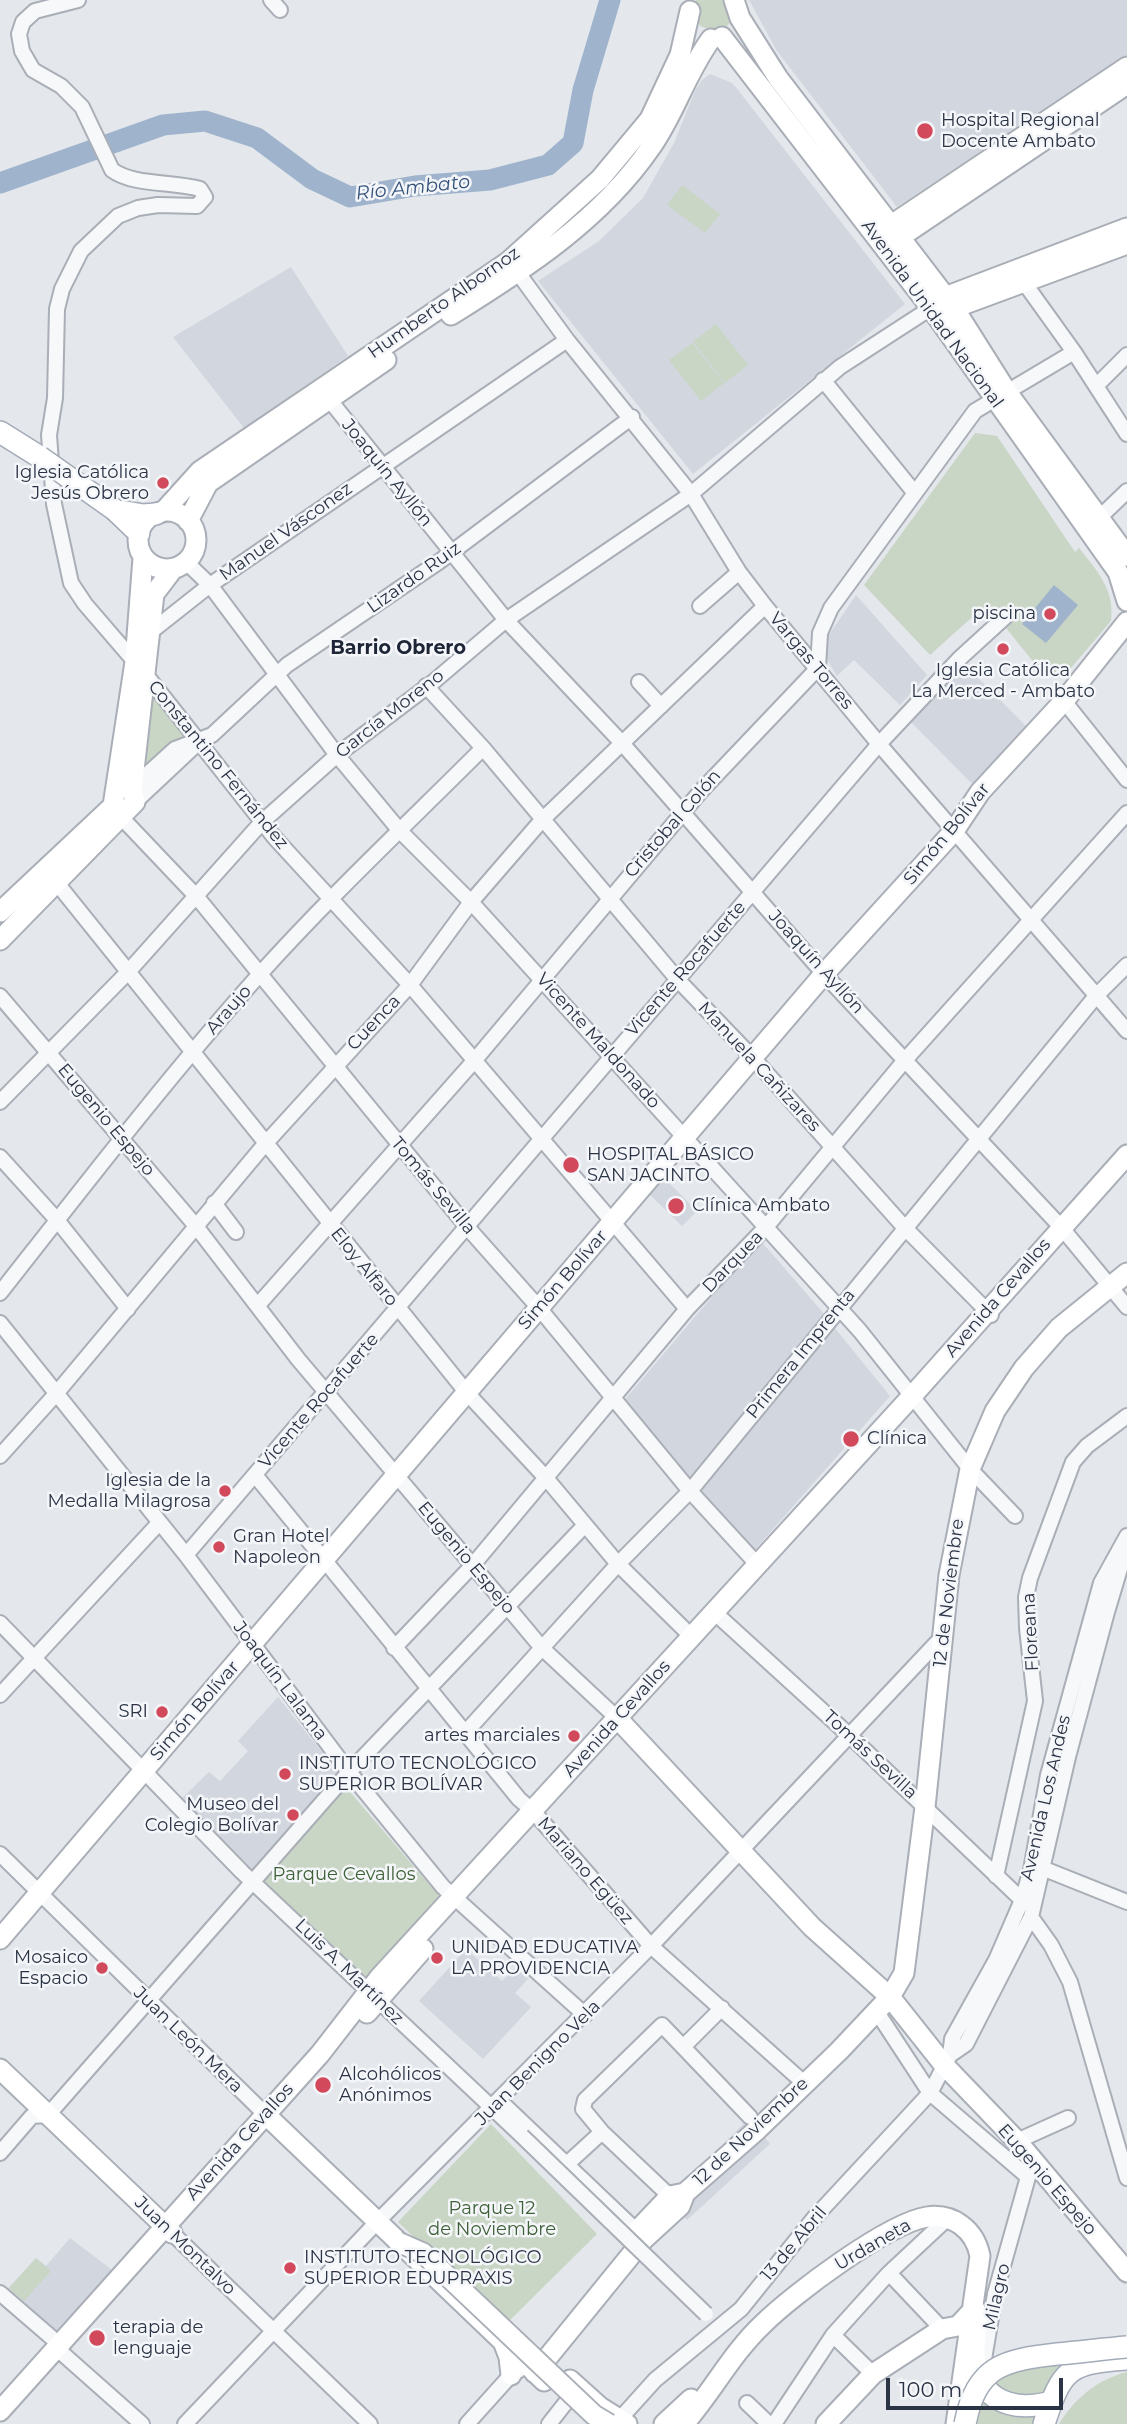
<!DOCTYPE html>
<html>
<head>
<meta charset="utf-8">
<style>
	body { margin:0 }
	#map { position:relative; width:1127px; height:2424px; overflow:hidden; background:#e4e7ec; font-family:Montserrat,sans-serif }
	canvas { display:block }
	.scale { position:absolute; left:886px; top:2378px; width:177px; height:32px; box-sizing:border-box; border:4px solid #2b3445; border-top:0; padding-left:9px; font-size:21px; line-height:24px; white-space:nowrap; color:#2b3445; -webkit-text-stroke:5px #f4f6f9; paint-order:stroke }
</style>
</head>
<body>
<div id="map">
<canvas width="1127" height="2424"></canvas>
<div class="scale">100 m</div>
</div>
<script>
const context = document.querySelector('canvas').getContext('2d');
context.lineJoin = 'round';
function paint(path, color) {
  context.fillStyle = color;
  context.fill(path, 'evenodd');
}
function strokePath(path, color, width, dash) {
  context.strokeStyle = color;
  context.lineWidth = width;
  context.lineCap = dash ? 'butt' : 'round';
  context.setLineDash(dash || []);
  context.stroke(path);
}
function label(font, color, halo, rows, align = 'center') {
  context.font = font + ' Montserrat,sans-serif';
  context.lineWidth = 5;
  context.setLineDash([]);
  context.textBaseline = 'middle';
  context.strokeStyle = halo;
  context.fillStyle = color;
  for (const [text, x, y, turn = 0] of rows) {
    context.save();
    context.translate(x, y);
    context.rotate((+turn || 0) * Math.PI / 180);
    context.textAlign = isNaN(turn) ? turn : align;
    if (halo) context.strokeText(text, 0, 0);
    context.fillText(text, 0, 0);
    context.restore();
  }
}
const built = new Path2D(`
	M749 0H1127V55L897 207 777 51Z
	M710 74 732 83 738 90 905 304 693 474 538 281 599 241 643 198 674 143 695 91 702 80Z
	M291 267 348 356 244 428 173 337Z
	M856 595 927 675 900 705 854 660 837 676 825 656 826 639Z
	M959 659 1032 732 980 792 906 717Z
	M663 1177 697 1211 682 1226 648 1193Z
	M760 1240 825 1315 692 1481 622 1403Z
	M834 1327 890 1396 752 1553 698 1490Z
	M278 1697 342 1777 253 1875 180 1800 209 1772 220 1781 248 1751 238 1741Z
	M466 1949 502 1981 515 1968 528 1979 515 1993 531 2007 483 2059 419 2001Z
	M750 2117 770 2144 687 2220 668 2201Z
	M70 2238 120 2276 52 2342 2 2295 36 2258 46 2266Z`);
const green = new Path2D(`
	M696 0H732C734 17 733 29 713 31L700 26 693 7Z
	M682 185 720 214 705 233 667 205Z
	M716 324 748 365 725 383 693 342Z
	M692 343 724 383 701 401 669 360Z
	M975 433 997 436 1075 552 1079 548C1098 572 1115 590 1111 621L1065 675 1043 674 1002 623 995 629 979 611 930 655 864 585Z
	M152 696 190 738 141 777Z
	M345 1786 439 1896 366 1977 261 1878Z
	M491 2124 597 2234 506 2324 398 2222Z
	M36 2258 51 2271 24 2301 9 2288Z
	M1106 2355 1057 2377 1039 2424H974L981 2394 1010 2368Z
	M1127 2372V2424H1059C1075 2398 1097 2380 1127 2372Z`);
const water = new Path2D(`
	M1054 585 1078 605 1046 643 1022 624Z`);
const river = new Path2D(`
	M0 183 163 125 205 121 257 138 312 179 350 197 415 186 490 180 548 165 573 143 583 90 610 0`);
const street = new Path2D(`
	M78 0 35 11 23 22 19 34 22 51 33 70 61 86 82 107 112 170C134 186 173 181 200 189L205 197 197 206 158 205 138 208 118 216 81 251 62 289 57 309 55 398 49 435 54 504 71 583 85 604 147 676 274 837 410 985 687 1309
	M271 0 280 10
	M513 266 567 340 691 494 739 572 765 606 879 744 1127 1031
	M1023 281 1074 352 1127 434
	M823 380 914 492
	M1096 386 1127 355
	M324 393 506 620 621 742 824 974 1061 1227 1127 1307
	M1100 517 1127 491
	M186 562 210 585 337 755 400 831 471 902 860 1331 970 1469 1015 1516
	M700 606 739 572
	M148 634 210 585 567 340
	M639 682 661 706
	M426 686 483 748 678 980 753 1058 905 1228 991 1315
	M1064 701 1127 780
	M132 788 175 749 212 735 287 665 440 561 632 417
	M135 802 199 742
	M120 816 196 896 468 1228 539 1308 690 1491 756 1563
	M56 882 467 1393 546 1478 618 1564 691 1636
	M0 996 195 1225 298 1359 506 1605 542 1648 618 1719
	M0 1102 128 972 262 822 337 755 432 683 506 620 691 494 840 367 931 308
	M0 1157 57 1220 128 1309
	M214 1203 236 1232
	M0 1293C84 1186 168 1077 259 975 330 896 408 823 483 748
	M258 1305 474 1061 701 791 818 668 820 633 831 608 975 411 1074 352
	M0 1323 186 1555 349 1772 443 1887 585 2015
	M0 1456 55 1395 265 1144 410 985 471 902 542 820 765 606
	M255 1475 519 1799 533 1811 651 1946 804 2083
	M186 1555 879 744 959 659 1005 617
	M714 1612 850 1736 1022 1900
	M0 1623 242 1872 522 2136
	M394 1648 472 1566 687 1309 766 1227 905 1060 1127 813
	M0 1695 159 1523
	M465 1733 618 1564 690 1491 1096 996 1127 965
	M0 1854 265 2114
	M1042 1868 1127 1902
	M996 1876 1035 1701 1027 1628 1026 1597 1030 1578 1073 1462 1087 1446 1127 1416
	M1031 1917 1051 1945 1070 1982 1127 2178
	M877 2012 930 2093 1028 2177 995 2294 982 2371
	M684 2046 722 2008
	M950 2055 966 2044 1031 1917 1068 1757 1107 1612 1121 1565 1127 1558
	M500 2101 644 2238
	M1017 2141 1068 2118
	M0 2153 32 2116 48 2115 349 1772 585 1525
	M567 2164 602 2132
	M676 2202 602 2132 583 2109 585 2100 662 2025 750 2117
	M172 2233 370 2424
	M889 2273 942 2329
	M0 2293 59 2344 63 2354 142 2424
	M833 2335 873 2374
	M747 2403 769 2424
	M619 2420 655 2380 741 2309 815 2217 930 2093 950 2055 952 2039 996 1960 1022 1900 1031 1870 1048 1775 1101 1583 1127 1536
	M185 2424 377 2222 651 1946 943 1636
	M467 2424 511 2375 519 2370
	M549 2424 567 2401
	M774 2424 833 2335 889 2273 948 2218`);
const secondary = new Path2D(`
	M734 0 740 18 778 78 954 308 1007 392 1127 556
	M722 37 931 308 1118 572 1127 601
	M881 232 1127 67
	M890 244 1127 84
	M937 303 945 297 1127 228
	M942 308H954L1127 244
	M451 315C525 269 601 220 651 147 675 113 686 73 711 39
	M138 540a29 29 0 1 1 58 0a29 29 0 1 1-58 0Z
	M163 512 200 471 508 262 600 179 650 119 680 55 690 11
	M188 521 208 483 386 360
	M113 806 135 662 143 558
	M0 912 113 806
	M0 940 135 802 132 788 154 594 173 569
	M618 1719 812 1927 890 1997 944 2065 1017 2141 1127 2272
	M0 1939 824 974 954 831 980 792 1064 701 1127 622
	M367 2013 423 1949
	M0 2069 172 2233
	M265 2114 544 2381
	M634 2234 670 2196 685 2193
	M504 2344 509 2357 511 2375
	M535 2373 644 2239 680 2206 685 2193 758 2129 839 2051 890 1997 904 1973 925 1807 949 1575 970 1469 995 1411 1024 1368 1059 1328 1127 1273
	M570 2380 600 2407 627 2424
	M0 2411 320 2054 379 1978 912 1396 1127 1155
	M664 2424 691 2399
	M684 2424C712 2392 732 2353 763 2324 792 2295 888 2223 927 2217 953 2213 975 2230 980 2256L956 2424
	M826 2424 873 2374 942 2329 958 2326 974 2309`);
const primary = new Path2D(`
	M0 432 40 457
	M115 510 143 515 156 514
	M115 510 139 533
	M974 2309C979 2323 974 2332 974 2347 973 2396 1007 2414 1051 2402
	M1044 2424C1062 2368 1069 2363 1127 2359`);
const streetBridge = new Path2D(`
	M522 2136 706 2314`);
const secondaryBridge = new Path2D(`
	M398 2242 423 2253 594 2415 609 2424`);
const primaryBridge = new Path2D(`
	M40 457 115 510
	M965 2424C976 2365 1005 2360 1057 2354 1080 2352 1104 2349 1127 2347`);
const markers = [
	[925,131,9,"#d1495b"],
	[163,483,7,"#d1495b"],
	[1050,614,7,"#d1495b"],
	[1003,649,7,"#d1495b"],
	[571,1165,9,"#d1495b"],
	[676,1206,9,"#d1495b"],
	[851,1439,9,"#d1495b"],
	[225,1491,7,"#d1495b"],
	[219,1547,7,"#d1495b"],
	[162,1712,7,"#d1495b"],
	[574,1736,7,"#d1495b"],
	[285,1774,7,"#d1495b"],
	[293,1815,7,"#d1495b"],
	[437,1958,7,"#d1495b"],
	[102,1968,7,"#d1495b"],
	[323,2085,9,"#d1495b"],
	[290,2268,7,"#d1495b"],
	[97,2338,9,"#d1495b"]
];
const poiNames = [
	["Hospital Regional",941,121],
	["Docente Ambato",941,142],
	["Iglesia Católica",149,473,"right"],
	["Jesús Obrero",149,494,"right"],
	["piscina",1036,614,"right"],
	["Iglesia Católica",1003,671,"center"],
	["La Merced - Ambato",1003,692,"center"],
	["HOSPITAL BÁSICO",587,1155],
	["SAN JACINTO",587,1176],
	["Clínica Ambato",692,1206],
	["Clínica",867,1439],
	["Iglesia de la",211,1481,"right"],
	["Medalla Milagrosa",211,1502,"right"],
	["Gran Hotel",233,1537],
	["Napoleon",233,1558],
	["SRI",148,1712,"right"],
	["artes marciales",560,1736,"right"],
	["INSTITUTO TECNOLÓGICO",299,1764],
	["SUPERIOR BOLÍVAR",299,1785],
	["Museo del",279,1805,"right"],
	["Colegio Bolívar",279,1826,"right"],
	["UNIDAD EDUCATIVA",451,1948],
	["LA PROVIDENCIA",451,1969],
	["Mosaico",88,1958,"right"],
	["Espacio",88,1979,"right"],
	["Alcohólicos",339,2075],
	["Anónimos",339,2096],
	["INSTITUTO TECNOLÓGICO",304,2258],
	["SUPERIOR EDUPRAXIS",304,2279],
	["terapia de",113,2328],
	["lenguaje",113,2349]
];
const streetNames = [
	["Humberto Albornoz",444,303,-35],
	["Avenida Unidad Nacional",932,314,54],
	["Joaquín Ayllón",387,473,51],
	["Manuel Vásconez",286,532,-35],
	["Lizardo Ruiz",414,578,-35],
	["Vargas Torres",811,661,50],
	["García Moreno",390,714,-38],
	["Constantino Fernández",218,765,51],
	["Cristobal Colón",673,824,-49],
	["Simón Bolívar",947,834,-51],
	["Joaquín Ayllón",816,962,48],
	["Vicente Rocafuerte",686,969,-49],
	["Araujo",229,1010,-49],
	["Cuenca",374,1023,-47],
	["Vicente Maldonado",598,1041,48],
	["Manuela Cañizares",759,1067,47],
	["Eugenio Espejo",106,1120,50],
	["Tomás Sevilla",433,1186,50],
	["Darquea",733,1262,-46],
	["Eloy Alfaro",364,1267,51],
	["Simón Bolívar",563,1280,-49],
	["Avenida Cevallos",998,1298,-49],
	["Primera Imprenta",801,1354,-51],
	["Vicente Rocafuerte",319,1401,-49],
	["Eugenio Espejo",466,1558,50],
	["12 de Noviembre",949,1593,-83],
	["Floreana",1031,1632,-93],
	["Joaquín Lalama",280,1681,53],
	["Simón Bolívar",195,1711,-49],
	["Avenida Cevallos",617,1719,-48],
	["Tomás Sevilla",870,1755,43],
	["Avenida Los Andes",1046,1798,-77],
	["Mariano Egüez",585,1871,49],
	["Luis A. Martínez",349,1972,44],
	["Juan León Mera",188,2040,44],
	["Juan Benigno Vela",538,2063,-45],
	["12 de Noviembre",751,2132,-43],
	["Avenida Cevallos",240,2142,-48],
	["Eugenio Espejo",1047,2180,49],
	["13 de Abril",794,2244,-50],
	["Urdaneta",873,2245,-30],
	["Juan Montalvo",185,2246,44],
	["Milagro",997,2297,-77]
];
const parkNames = [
	["Parque Cevallos",344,1875],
	["Parque 12",492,2209],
	["de Noviembre",492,2230]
];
const waterNames = [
	["Río Ambato",413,188,-6]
];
const neighbourhoodNames = [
	["Barrio Obrero",398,648]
];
paint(built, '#d2d6de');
paint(green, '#c9d6c5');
paint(water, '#9fb4cc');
strokePath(river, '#9fb4cc', 21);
strokePath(street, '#a9aeb7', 18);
strokePath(secondary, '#a9aeb7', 23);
strokePath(primary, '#a3abb8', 24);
strokePath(street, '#f7f8fa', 14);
strokePath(secondary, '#fff', 19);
strokePath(primary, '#fff', 21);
strokePath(streetBridge, '#a9aeb7', 18, []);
strokePath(secondaryBridge, '#a9aeb7', 23, []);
strokePath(primaryBridge, '#a3abb8', 24, []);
strokePath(streetBridge, '#f7f8fa', 14);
strokePath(secondaryBridge, '#fff', 19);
strokePath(primaryBridge, '#fff', 21);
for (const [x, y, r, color] of markers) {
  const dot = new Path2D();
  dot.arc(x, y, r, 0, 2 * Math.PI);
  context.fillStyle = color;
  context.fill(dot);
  strokePath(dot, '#f4f6f9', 2.5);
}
label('18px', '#2b3445', '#f4f6f9', poiNames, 'left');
label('18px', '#2b3445', '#f4f6f9', streetNames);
label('18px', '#3f6138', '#f4f6f9', parkNames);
label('italic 19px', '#34527a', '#f4f6f9', waterNames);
label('bold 19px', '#1d2536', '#f4f6f9', neighbourhoodNames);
</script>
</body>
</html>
